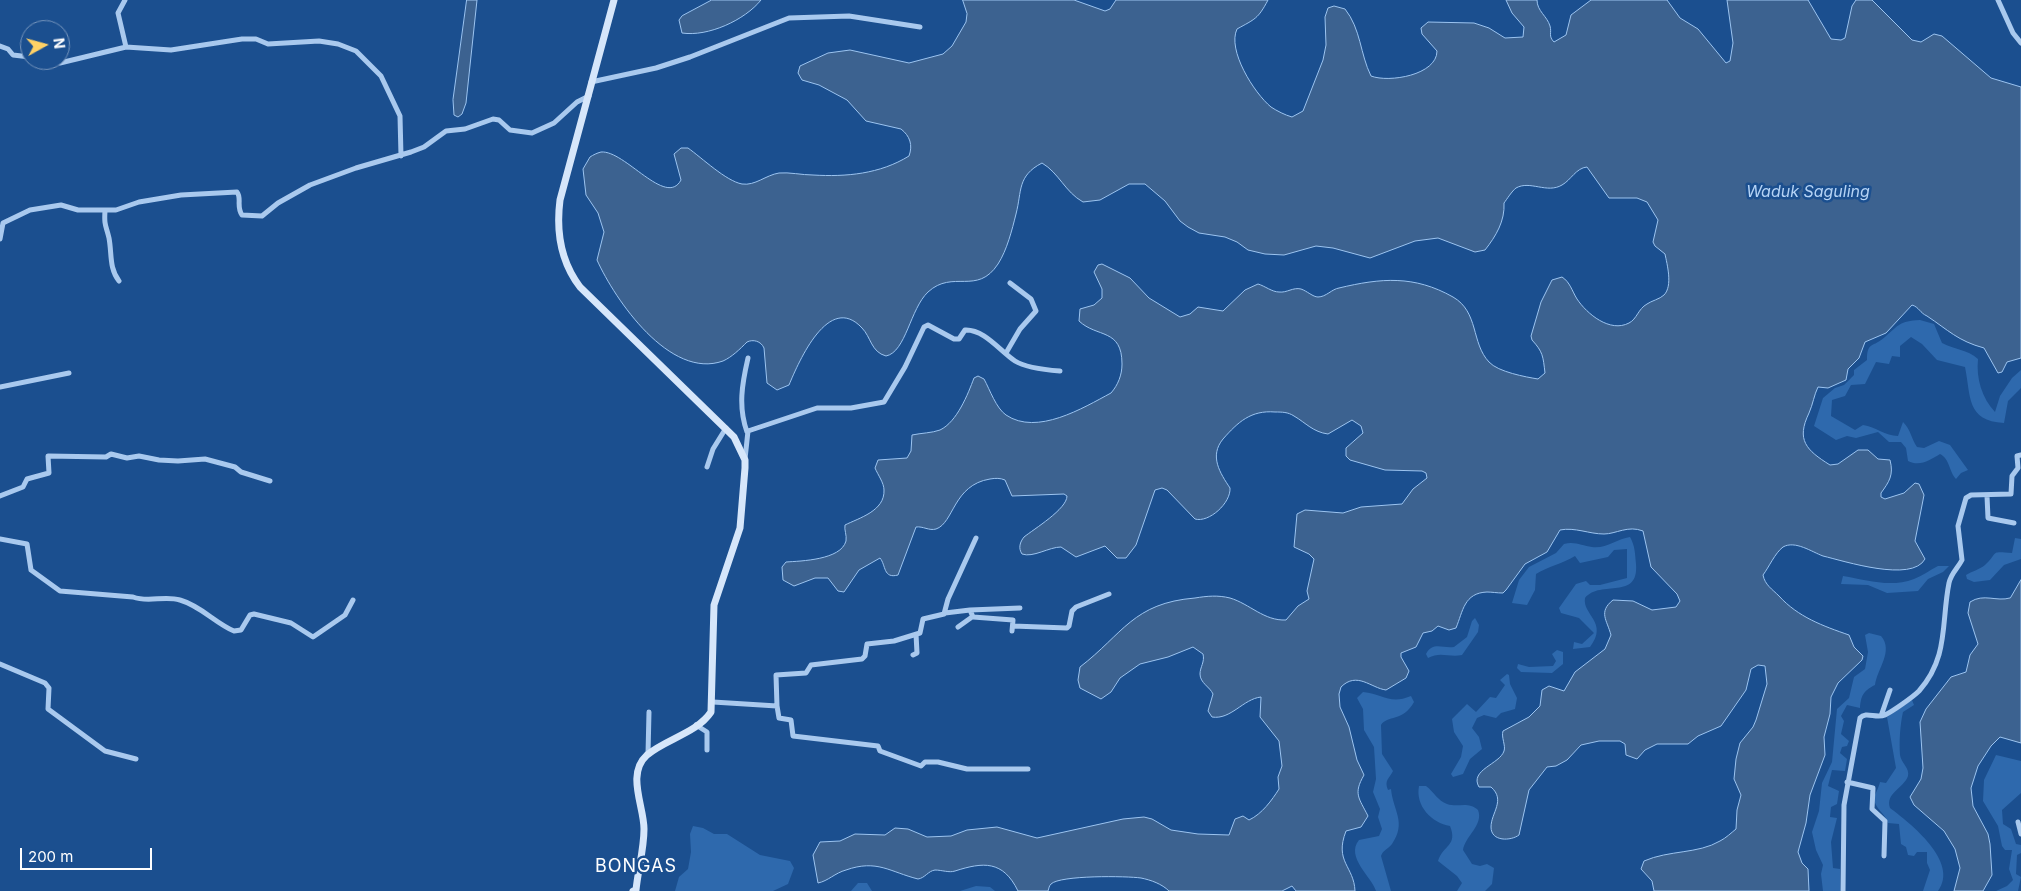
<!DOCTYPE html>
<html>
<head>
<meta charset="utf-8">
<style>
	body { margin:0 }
	#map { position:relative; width:2021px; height:891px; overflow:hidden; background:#1b4f8f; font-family:Inter,sans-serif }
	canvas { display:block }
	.north { position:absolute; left:20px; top:20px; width:50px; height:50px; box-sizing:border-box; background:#1b4f8f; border:1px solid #7695bc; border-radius:50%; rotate:83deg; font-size:14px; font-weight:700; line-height:20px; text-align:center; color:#fff }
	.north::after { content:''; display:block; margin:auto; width:18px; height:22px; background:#ffd166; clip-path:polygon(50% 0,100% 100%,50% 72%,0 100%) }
	.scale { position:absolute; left:20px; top:848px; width:132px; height:22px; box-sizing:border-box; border:2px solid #fff; border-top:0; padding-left:6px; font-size:15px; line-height:18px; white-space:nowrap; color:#fff; -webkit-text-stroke:4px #1b4f8f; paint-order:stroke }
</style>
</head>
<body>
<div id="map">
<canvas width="2021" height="891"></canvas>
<div class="north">N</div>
<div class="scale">200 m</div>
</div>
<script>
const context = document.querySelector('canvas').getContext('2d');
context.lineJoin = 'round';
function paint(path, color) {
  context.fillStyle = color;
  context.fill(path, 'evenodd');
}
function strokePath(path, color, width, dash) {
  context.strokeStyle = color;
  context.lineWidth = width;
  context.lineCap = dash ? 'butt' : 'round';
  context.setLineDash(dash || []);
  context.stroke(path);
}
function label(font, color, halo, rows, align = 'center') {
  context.font = font + ' Inter,sans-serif';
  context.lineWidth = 5;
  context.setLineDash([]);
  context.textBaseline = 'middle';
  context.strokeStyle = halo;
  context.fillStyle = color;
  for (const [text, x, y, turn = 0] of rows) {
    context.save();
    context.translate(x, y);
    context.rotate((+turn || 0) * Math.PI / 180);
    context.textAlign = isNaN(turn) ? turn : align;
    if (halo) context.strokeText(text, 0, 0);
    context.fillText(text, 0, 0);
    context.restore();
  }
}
const green = new Path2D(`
	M1920 320 1934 324 1942 343C1955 350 1967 349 1978 359 1976 379 1982 398 1995 412L2000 396 2012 378 2021 370V388L2008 401 2004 423C1966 421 1971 396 1965 367L1937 360 1922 344 1911 337 1900 346V357L1892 356 1889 364 1876 362 1865 384 1851 385 1845 396 1832 400 1831 416 1855 430 1863 425C1876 427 1885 436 1898 436L1903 422C1911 430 1911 438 1917 447L1924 448 1939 441 1950 445 1968 470 1961 473 1956 479C1949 472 1950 459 1940 454 1930 460 1920 467 1908 461L1906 448 1901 442H1889L1878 432 1856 438 1847 436 1836 440 1814 426 1823 398 1835 388 1844 385 1854 375V370L1867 360C1867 341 1873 348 1885 337 1899 325 1899 321 1920 320Z
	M1630 537C1635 546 1635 553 1636 564 1639 601 1601 579 1585 598 1582 615 1609 622 1590 647L1573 649 1574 642 1582 644 1594 633 1579 618 1561 613 1559 608 1576 584 1586 581 1590 585H1600L1627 578V549L1614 550 1608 557 1580 563 1575 556C1564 563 1547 567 1536 574L1535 590 1527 605 1512 603 1519 580 1529 567 1556 553 1564 544C1575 541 1582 546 1592 547 1606 549 1617 539 1630 537Z
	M2015 538 2021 539V559L2004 565 1990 580 1974 582 1967 579 1966 575C1972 571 1979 570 1985 565 1999 552 1989 551 2012 553Z
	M1938 566H1949L1943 572 1928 579 1918 591 1887 593 1868 585 1841 584 1843 576C1867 580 1890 588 1914 579 1922 576 1930 570 1938 566Z
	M1475 618 1479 625 1478 632 1462 655C1449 658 1441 651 1428 658L1426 654C1433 641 1443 649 1454 647L1467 637 1472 621Z
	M1869 633 1881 636C1894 651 1877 669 1875 685 1863 691 1861 696 1860 708L1847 705 1841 716 1844 721 1841 734 1849 741 1847 746 1842 747 1840 753 1847 759 1845 771 1832 770 1828 786 1839 791 1837 804 1831 807 1830 817 1837 818 1831 842 1833 868 1840 869V891H1823L1821 874 1823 865 1816 850 1812 832 1819 811 1822 783 1832 762 1837 709 1849 698 1854 677 1865 669 1868 652 1865 635Z
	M1557 650 1563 652V664L1552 673 1521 672 1517 668 1518 664 1529 667 1553 666 1556 661 1552 654Z
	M1507 674 1509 675 1510 684 1517 698 1515 709 1501 713 1496 718 1484 715 1477 718 1472 728 1479 737 1482 749 1470 759 1463 774 1453 777 1451 774 1461 757 1463 746 1454 732 1452 719 1467 704 1476 712 1490 697 1496 698 1505 685 1500 680Z
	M1363 692C1383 694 1390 705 1411 696L1414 702C1403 722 1387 715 1381 725L1382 754 1393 771C1389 779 1384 780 1388 790L1391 789C1393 811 1407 822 1392 844 1388 849 1383 850 1381 856L1391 891H1376C1372 877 1345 857 1359 840L1379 836 1382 829 1378 817 1380 809 1373 792 1376 779 1374 747 1364 730 1363 709 1357 698Z
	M1912 700 1914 705 1903 712C1900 725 1899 742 1900 755 1901 763 1910 768 1908 776 1904 788 1885 793 1890 808 1910 823 1960 862 1938 891H1923L1930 870 1927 863V852H1917L1914 856 1908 855 1906 847 1901 844 1899 824 1888 823C1886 814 1874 808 1874 798 1875 794 1879 787 1880 782L1886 783 1896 768 1887 717Z
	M1996 755 2021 761V793L2002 810 2003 824 2011 829 2016 844 2021 845V853L2017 855 2016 874 2021 877 2018 891H1996L2007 886 2013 880 2009 869 2012 850H2005L2002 846 1998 826 1983 801 1984 780Z
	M1419 786H1426C1434 792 1438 801 1447 804 1458 808 1468 801 1478 810 1484 825 1465 836 1463 850L1472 864 1480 866 1487 864 1494 868 1492 884 1485 891H1457L1462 883 1457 876 1438 861C1443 845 1458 846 1450 826 1432 823 1415 806 1419 786Z
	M693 826 703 828 714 834H727L760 855 790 861 794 868 788 884 773 891H675L679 877 688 869 691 852 690 834Z
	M858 883H867L872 891H851Z
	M976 886 990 887 995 891H960Z`);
const water = new Path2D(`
	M467 0H477L466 103 462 114 458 117 454 115 453 100Z
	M712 0H761C745 20 708 37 682 33L679 20 682 16Z
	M963 0H1074L1105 11 1110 9 1116 0H1268C1258 19 1255 19 1237 29 1227 50 1254 93 1271 107 1277 111 1285 115 1292 117L1303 111 1323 60 1326 45 1325 17 1328 8 1334 6 1345 9C1361 29 1360 54 1371 76 1389 83 1437 75 1437 51L1422 34 1421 28 1428 22 1474 23 1489 28 1505 38 1523 37 1524 27 1512 13 1506 0H1537C1537 11 1547 16 1550 26 1552 33 1548 36 1554 42L1566 35 1571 15 1591 0H1667L1680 18 1698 29 1726 63 1730 61 1733 43 1727 0H1808L1831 39 1841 40 1845 38 1852 6 1856 0H1872L1912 40 1921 42 1934 34 1942 36 1991 78 2021 87V358L2007 362 2002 372 1998 373 1984 348C1958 341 1948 330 1927 316 1920 313 1919 307 1912 305L1886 333 1865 342 1859 358 1848 369 1846 380 1828 388 1818 387C1814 395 1813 404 1809 413 1796 440 1806 450 1830 465L1838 464 1858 450H1868L1878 459 1890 460C1894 475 1889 482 1881 493V497L1885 499 1904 493 1915 483 1919 484 1924 495 1915 541 1925 559C1912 583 1844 561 1823 556 1812 552 1795 540 1783 547 1775 553 1769 567 1763 575 1765 585 1772 589 1779 596 1798 617 1823 626 1849 635L1854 647 1863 656 1862 660 1838 683 1831 697 1830 714 1824 737 1825 755 1810 795 1806 823 1798 852 1802 863 1808 869 1809 891H1654L1652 881 1641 869 1644 861C1669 850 1698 854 1720 841 1726 838 1731 833 1736 829L1737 810 1741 795 1734 779 1736 759 1740 743 1753 727 1756 720 1767 684 1765 666 1758 665 1751 669 1746 690 1721 726 1698 736 1688 744H1657L1645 750 1637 759 1626 755 1625 744 1620 741H1599L1581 745 1567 760 1556 766 1547 767 1529 790 1519 835C1511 841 1491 842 1491 827 1491 813 1506 800 1491 787H1479C1469 770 1500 764 1504 751 1506 746 1501 737 1503 731L1529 717 1540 706 1542 690 1549 686 1564 691 1575 672 1605 649 1611 635C1607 620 1598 612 1613 600L1633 601 1652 610 1676 607 1680 601 1677 594 1651 567 1643 531C1628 525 1616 534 1604 534 1589 534 1575 527 1560 530L1547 552 1525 564 1506 590 1503 593C1497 593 1492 592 1487 592 1464 593 1463 611 1456 628L1449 630 1438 626 1432 631 1423 633 1416 647 1401 653V657L1409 671 1406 678 1386 690C1371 688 1357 671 1341 687L1339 694 1340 707 1349 727 1357 760 1364 775C1353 794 1359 798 1368 816L1361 827 1346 831C1334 862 1354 866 1355 891H1296L1292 886 1282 891H1169C1162 884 1151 880 1141 878 1127 876 1060 875 1051 884 1049 886 1049 888 1048 891H1018C1003 860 983 862 955 871 949 873 942 870 935 870 928 871 925 878 918 879 890 872 877 859 846 870 835 873 828 881 818 883L813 855 820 842 840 841 855 834 885 835 895 828 908 829 927 837 951 836 967 830 997 827 1037 838 1123 819 1144 817 1152 819 1171 830 1198 834 1229 835 1235 819 1243 816 1249 820C1262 814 1272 800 1279 789L1278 777 1282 766 1279 741 1260 717 1261 697C1243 699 1231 720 1212 717L1208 711 1213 694C1210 687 1200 683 1200 674 1200 667 1205 662 1203 654L1193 647 1168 657 1140 664 1120 678 1111 692 1101 699 1080 688 1078 680 1080 667C1123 634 1133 603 1195 598 1207 596 1218 595 1230 598 1250 604 1264 621 1286 620L1298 606 1309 599 1307 591 1314 559 1309 554 1294 547 1297 514 1305 510 1343 513 1361 507 1402 504 1413 489 1427 478 1426 473 1422 471 1385 470 1350 460 1346 456V448L1363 433 1361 426 1352 420 1328 434C1313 432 1306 423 1294 416 1288 412 1282 412 1275 412 1251 410 1238 422 1223 439 1209 456 1220 473 1230 488 1231 503 1209 523 1195 519L1167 490 1162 488 1155 490 1136 545 1126 558H1117L1105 546 1076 557 1061 547C1049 547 1033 558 1022 554 1018 548 1020 542 1024 537 1034 529 1067 509 1067 496L1064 494 1012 496 1005 480C1000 478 996 478 990 479 953 485 954 523 936 529 929 531 923 526 916 527L898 575C883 579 886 565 880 558L859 570 844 592 838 591 828 578H815L794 586 783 580 782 567 786 562C801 561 841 560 846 541 847 535 844 530 845 525 859 518 885 511 884 490 884 483 878 475 875 468L878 460 907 458 911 451 912 435C921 433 932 433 940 430 957 422 968 394 974 378L978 376 984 379C990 390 996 408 1006 415 1037 436 1083 408 1111 393 1118 385 1122 375 1122 364 1122 328 1097 338 1079 321L1080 309 1094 305 1102 298V289L1094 272 1098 265 1102 264 1130 278 1149 298 1180 317 1190 314 1198 307 1223 311 1245 290 1258 284C1265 286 1272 292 1279 292 1287 293 1293 287 1301 289 1307 291 1313 297 1318 297 1326 297 1332 289 1339 288 1381 278 1414 275 1453 297 1479 312 1471 343 1489 362 1498 372 1526 377 1538 379L1545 373C1543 356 1543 352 1532 340L1531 336 1541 302 1552 280 1562 277C1570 282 1572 291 1577 299 1587 314 1610 333 1629 323 1637 319 1638 309 1647 304 1651 301 1660 299 1664 295 1673 286 1667 264 1665 254L1655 246 1653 242 1658 220 1647 202 1637 198H1609L1587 167C1576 168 1571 180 1562 185 1547 194 1530 180 1516 188 1512 191 1507 199 1504 203 1505 221 1496 236 1485 250L1475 252 1438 238 1415 241 1370 258 1333 248 1316 246 1284 255 1265 254 1248 250 1237 242 1225 237 1199 233 1188 227 1180 221 1165 201 1145 184H1129L1100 200 1083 202C1065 192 1059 173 1042 163 1017 176 1022 191 1016 214 1012 230 1007 250 998 264 977 296 953 269 928 292 910 309 906 352 886 356 871 352 871 337 862 328 829 292 799 361 789 385L777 390 767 383 764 348C761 341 753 339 747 342 740 349 732 357 723 361 670 380 615 300 597 260L604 232 598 213 586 195 583 169 590 157C593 155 597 153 601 152 625 150 666 208 681 180L674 154 681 148H688C702 158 726 181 742 184 755 186 766 175 779 173 789 172 802 175 813 175 846 177 880 174 909 156 913 145 910 136 901 129L866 121 847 100 819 85 802 80 798 73 800 66 828 53 850 50 909 63 943 54 952 46 966 22 967 14Z
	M2021 580V743L2000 737 1991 746 1978 766 1971 788 1973 806 1988 834 1990 844 1992 875 1983 891H1954L1960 868 1955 849 1944 831 1914 805 1910 797 1921 779 1923 768 1920 722 1926 709 1951 677 1966 672 1970 655 1978 644 1968 613 1970 602C1984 593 1996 602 2010 598Z`);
const minor = new Path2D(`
	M125 0 118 13 126 47
	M1998 0 2013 33 2021 43
	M0 46 8 49 13 55 30 57
	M55 60 60 63 126 47 171 50 242 39H256L268 44 319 41 338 44 356 51 381 76 400 116 401 156
	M591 82 656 68 690 57 789 18 849 16 920 27
	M105 211C104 226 106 225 109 238 112 254 109 268 119 281
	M0 239 3 223 30 210 61 205 78 210H116L139 202 181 195 237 192C242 198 236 207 242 215L262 216 278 203 310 185 356 168 411 152 424 147 446 131 465 129 493 119 499 120 510 130 532 133 554 123 577 102 589 96
	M1006 353 1020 329 1036 311 1031 299 1010 283
	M0 387 69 373
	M747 432C738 407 742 384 748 358
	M745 459 748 431 817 408H851L884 402 905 367 924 327 928 325 954 339H959L965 330C984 329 1000 351 1015 361 1026 368 1047 370 1060 371
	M707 467 713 449 726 428
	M0 496 23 487 27 479 49 473 48 456 106 457 111 454 127 458 139 456 159 460 178 461 205 459 235 467 241 472 270 481
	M1987 496 1988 518 2014 523
	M0 539 27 544 31 570 60 591 133 597C149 603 164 595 180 600 201 606 215 623 234 631L241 630 250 615 254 614 291 623 313 637 345 615 353 600
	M970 610 1020 608
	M945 613 970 610 973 617 1013 620 1012 631
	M1013 626 1067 628 1069 626 1072 611 1076 607 1109 594
	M958 627 972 617
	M913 655 917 653 916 634
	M0 664 45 683 49 688 48 709 105 751 136 759
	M713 702 777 706 776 675 806 673 811 665 862 659 865 656 867 644 894 641 920 633 923 619 944 614 948 599 976 538
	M777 706 779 718 791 720 793 736 878 746 880 751 921 766 925 762H938L967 769H1028
	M1881 716 1890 690
	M696 725 707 732V750
	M648 754 649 712
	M1847 782 1873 788 1872 809 1885 821 1884 856
	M2018 822 2021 834
	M1843 891 1844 805 1860 718C1866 711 1876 719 1885 715 1893 711 1913 697 1919 691 1949 657 1941 623 1949 583 1951 573 1958 568 1962 560L1958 526 1966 498 1971 495 2011 494 2012 476 2018 468 2017 456 2021 455`);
const secondary = new Path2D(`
	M614 0 560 200C556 231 561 262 580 287L734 437 745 460V468L740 528 714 605 711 712C697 733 666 739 647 755 626 774 644 806 644 829 644 849 638 870 636 890L633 891`);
const waterNames = [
	["Waduk Saguling",1808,192]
];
const quarterNames = [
	["BONGAS",636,867]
];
paint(green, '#2e69ad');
paint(water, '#3c6290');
strokePath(water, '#9cc4f0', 1);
strokePath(minor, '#a9c9ee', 5);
strokePath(secondary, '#d6e6fa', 7);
label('italic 16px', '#b5d3f5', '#1b4f8f', waterNames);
context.letterSpacing = '1px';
label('18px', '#fff', '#1b4f8f', quarterNames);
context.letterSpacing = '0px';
</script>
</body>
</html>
